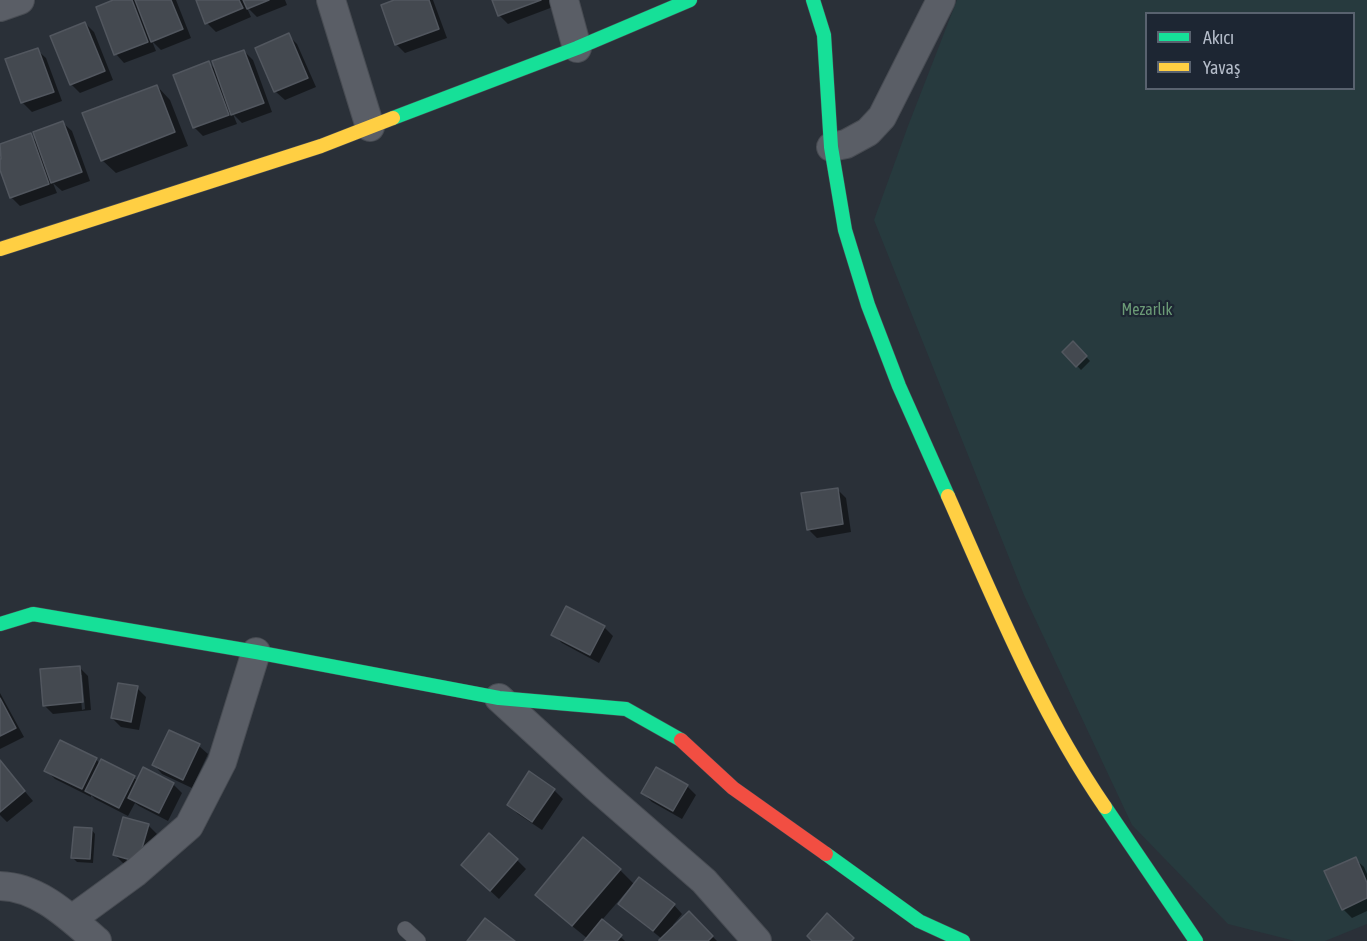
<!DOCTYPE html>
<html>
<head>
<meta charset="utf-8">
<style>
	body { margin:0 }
	#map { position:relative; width:1367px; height:941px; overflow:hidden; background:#2a3038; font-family:"Asap Condensed",sans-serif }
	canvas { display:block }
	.legend { position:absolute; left:1145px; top:12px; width:210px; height:78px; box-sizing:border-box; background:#1d2633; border:2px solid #59626f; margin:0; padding:8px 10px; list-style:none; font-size:18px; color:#b4bcc9 }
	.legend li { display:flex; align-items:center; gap:12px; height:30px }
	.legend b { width:30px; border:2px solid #59626f }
</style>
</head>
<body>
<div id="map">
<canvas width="1367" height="941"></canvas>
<ul class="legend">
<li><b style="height:8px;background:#16e098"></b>Akıcı</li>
<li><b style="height:8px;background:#ffcf43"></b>Yavaş</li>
</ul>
</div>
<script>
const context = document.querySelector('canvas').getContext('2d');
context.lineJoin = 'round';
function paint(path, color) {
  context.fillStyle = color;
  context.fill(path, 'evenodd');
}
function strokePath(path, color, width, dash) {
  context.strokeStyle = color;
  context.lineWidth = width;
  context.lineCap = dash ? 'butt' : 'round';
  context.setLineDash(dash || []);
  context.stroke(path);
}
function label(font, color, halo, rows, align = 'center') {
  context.font = font + ' "Asap Condensed",sans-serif';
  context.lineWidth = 4.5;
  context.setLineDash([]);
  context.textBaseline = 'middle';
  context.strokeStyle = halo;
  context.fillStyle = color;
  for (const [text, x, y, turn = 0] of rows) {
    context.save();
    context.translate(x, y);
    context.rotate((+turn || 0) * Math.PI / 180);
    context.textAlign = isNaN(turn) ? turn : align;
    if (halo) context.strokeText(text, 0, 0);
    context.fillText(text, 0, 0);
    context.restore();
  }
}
const green = new Path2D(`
	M957 0H1367V924L1325 941H1295L1228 924 1132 825 1024 595 874 220 908 126ZM1146 14H1354V88H1146Z`);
const shadow = new Path2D(`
	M117 0H134L138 4 136 0H176L191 38 161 50 152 41 156 51 124 63 116 54Z
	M197 0H285L287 5 257 17 246 6 251 17 216 32 207 23Z
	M398 0H433L447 38 405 53 396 44Z
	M494 0H551L553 7 508 24 499 15Z
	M85 23 94 32 113 80 80 93 71 84Z
	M288 35 297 44 316 87 285 100 276 92 257 48Z
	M37 50 46 58 62 101 32 112 23 103 7 60Z
	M244 51 253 60 272 112 242 123 233 114 237 124 203 136 194 127 209 63 218 72Z
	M157 86 170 100 188 146 116 173 102 160Z
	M63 123 72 131 90 181 62 191 53 183 57 193 20 206 11 197 0 165V161L3 160 0 151V146L30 135 39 144Z
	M1073 343 1090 361 1081 370 1064 352Z
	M837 489 846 498 851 532 817 538 808 529Z
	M604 627 613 636 599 663 562 643 553 634Z
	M79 667 88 676 91 710 53 714 44 705ZM79 675H82L85 709 82 710Z
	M137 688 146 697 139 730 121 727 112 718Z
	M0 693 24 737 0 749Z
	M199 746 208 754 192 788 162 774 154 765Z
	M96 759 100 764 101 761 134 778 138 781 173 784 182 793 168 821 139 806 135 803 128 816 95 799 91 795V797L55 779 46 770Z
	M0 762 33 801 7 822 0 815Z
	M687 786 696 795 682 819 652 802 643 793Z
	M554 790 563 799 542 830 518 814 509 805Z
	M148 825 157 834 147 870 123 863 114 854Z
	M91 829 95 834 93 863 77 862 73 858Z
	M1355 859 1364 867 1367 874V911L1352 918 1343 909Z
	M517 860 526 869 499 899 472 874Z
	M620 870 635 885 674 905 682 914 673 925 675 927 689 913 717 941H662V939L629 912 630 892 628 890 602 920 625 941H586L588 939 550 908 537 895Z`);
const building = new Path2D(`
	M113 0H132L148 42 114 55 96 7Z
	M135 0H171L183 29 151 42Z
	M196 0H239L243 8 205 24Z
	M243 0H269L247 9Z
	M394 0H429L439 29 395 45 381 5Z
	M492 0H541L498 16Z
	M85 22 105 71 70 85 50 36Z
	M289 33 308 78 274 92 255 48Z
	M38 48 54 92 21 103 5 59Z
	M244 50 264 103 231 115 212 61Z
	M209 61 229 115 193 128 173 75Z
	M157 85 175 132 101 161 82 113Z
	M63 121 82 172 51 183 33 132Z
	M31 133 49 184 10 198 0 170V159H1L0 144Z
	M1073 341 1087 356 1076 367 1062 352Z
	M838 488 843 524 807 530 801 493Z
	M566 606 605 626 590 655 551 635Z
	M80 666 83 702 43 706 40 669Z
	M118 683 138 686 131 722 111 718Z
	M0 698 16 728 0 736Z
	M169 730 200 744 183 780 152 765Z
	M60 740 97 758 82 789 44 771Z
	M101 759 135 776 119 808 85 791Z
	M0 760 25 791 0 812Z
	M143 767 174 783 159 813 128 798Z
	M656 767 688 785 673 811 641 793Z
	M529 771 555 789 532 822 507 805Z
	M123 817 149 824 138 862 113 855Z
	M74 827 92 828 90 859 71 858Z
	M489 833 518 859 490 891 461 865Z
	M583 837 621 869 572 926 535 895Z
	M1356 857 1367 883V898L1342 910 1324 871Z
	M639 877 675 904 653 931 618 904Z
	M689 911 713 936 708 941H659V940Z
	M827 913 854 938 851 941H812L807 936Z
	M485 918 515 941H467Z
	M602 919 622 935 617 941H584Z`);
const lane = new Path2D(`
	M405 929 418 941`);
const street = new Path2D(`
	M331 0 370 127
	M564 0 577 48
	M0 7 20 0
	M831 147 846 144 868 132 882 117 941 0
	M499 698 596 787 704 881 757 941
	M0 886C39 887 69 917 97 941
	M72 919 135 873 189 826 222 762 256 652`);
const fast = new Path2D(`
	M813 0 824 35 831 147 845 230 868 305 899 386 948 496
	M393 118 577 48 690 0
	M0 624 33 614 256 652 499 698 626 709 681 740
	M1105 807 1196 941
	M826 854 919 921 963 941`);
const slow = new Path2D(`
	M0 249 321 146 393 118
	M948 496C995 602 1039 711 1105 807`);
const jam = new Path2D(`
	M681 740 733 788 826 854`);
const parkNames = [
	["Mezarlık",1147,310]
];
paint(green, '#273a3e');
paint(shadow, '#0007');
paint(building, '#444950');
strokePath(building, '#52575f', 1.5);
strokePath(lane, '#484c53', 16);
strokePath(street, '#484c53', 30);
strokePath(fast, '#484c53', 15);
strokePath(slow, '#484c53', 15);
strokePath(jam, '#484c53', 15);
strokePath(lane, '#5a5e66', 15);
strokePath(street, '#5a5e66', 28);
strokePath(fast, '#16e098', 14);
strokePath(slow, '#ffcf43', 14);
strokePath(jam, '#f24e42', 14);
label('16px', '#6b9a76', '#1d2633', parkNames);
</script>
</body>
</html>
